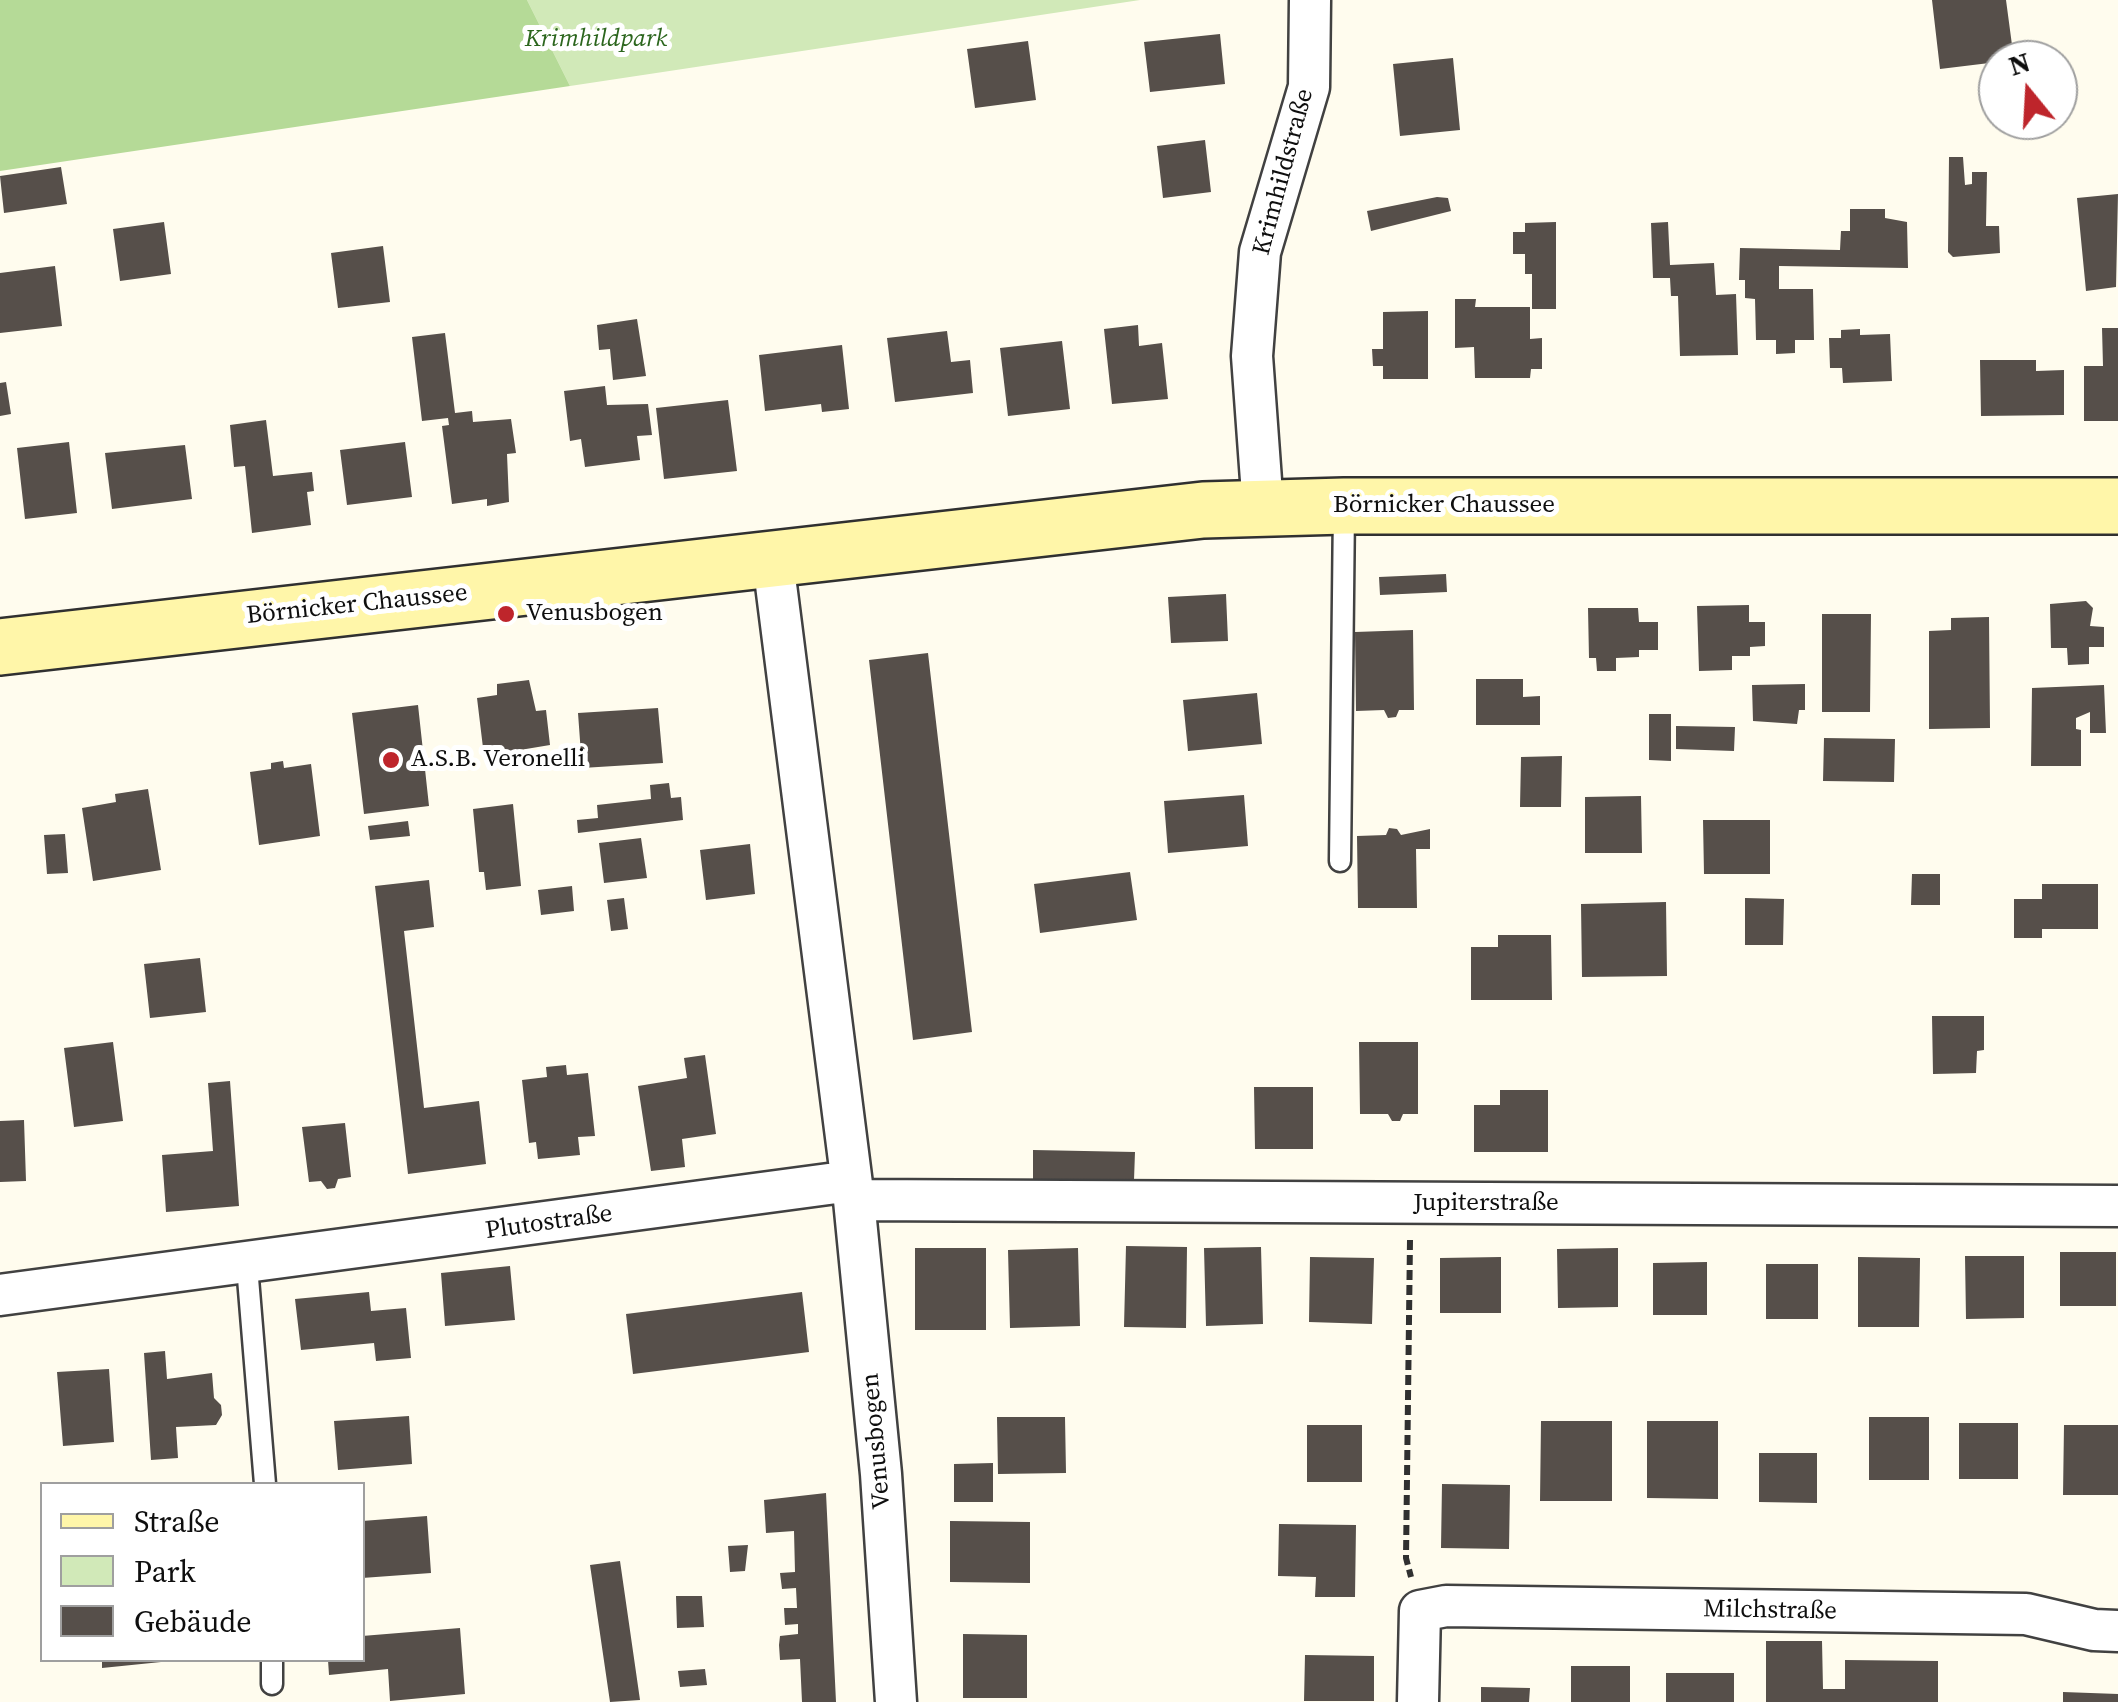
<!DOCTYPE html>
<html>
<head>
<meta charset="utf-8">
<style>
	body { margin:0 }
	#map { position:relative; width:2118px; height:1702px; overflow:hidden; background:#fffcee; font-family:"Source Serif 4",serif }
	canvas { display:block }
	.legend { position:absolute; left:40px; top:1482px; width:325px; height:180px; box-sizing:border-box; background:#fff; border:2px solid #9f9f9f; margin:0; padding:12px 18px; list-style:none; font-size:30px; color:#0e0e0e }
	.legend li { display:flex; align-items:center; gap:20px; height:50px }
	.legend b { width:50px; border:2px solid #9f9f9f }
	.north { position:absolute; left:1978px; top:40px; width:100px; height:100px; box-sizing:border-box; background:#fff; border:2px solid #9f9f9f; border-radius:50%; rotate:342deg; font-size:28px; font-weight:700; line-height:40px; text-align:center; color:#0e0e0e }
	.north::after { content:''; display:block; margin:auto; width:35px; height:45px; background:#be252b; clip-path:polygon(50% 0,100% 100%,50% 72%,0 100%) }
</style>
</head>
<body>
<div id="map">
<canvas width="2118" height="1702"></canvas>
<ul class="legend">
<li><b style="height:12px;background:#fff6a9"></b>Straße</li>
<li><b style="height:28px;background:#d1e9b8"></b>Park</li>
<li><b style="height:28px;background:#564f4a"></b>Gebäude</li>
</ul>
<div class="north">N</div>
</div>
<script>
const context = document.querySelector('canvas').getContext('2d');
context.lineJoin = 'round';
function paint(path, color) {
  context.fillStyle = color;
  context.fill(path, 'evenodd');
}
function strokePath(path, color, width, dash) {
  context.strokeStyle = color;
  context.lineWidth = width;
  context.lineCap = dash ? 'butt' : 'round';
  context.setLineDash(dash || []);
  context.stroke(path);
}
function label(font, color, halo, rows, align = 'center') {
  context.font = font + ' "Source Serif 4",serif';
  context.lineWidth = 10;
  context.setLineDash([]);
  context.textBaseline = 'middle';
  context.strokeStyle = halo;
  context.fillStyle = color;
  for (const [text, x, y, turn = 0] of rows) {
    context.save();
    context.translate(x, y);
    context.rotate((+turn || 0) * Math.PI / 180);
    context.textAlign = isNaN(turn) ? turn : align;
    if (halo) context.strokeText(text, 0, 0);
    context.fillText(text, 0, 0);
    context.restore();
  }
}
const green = new Path2D(`
	M527 0H1140L570 86Z`);
const forest = new Path2D(`
	M0 0H527L570 86 0 171Z`);
const building = new Path2D(`
	M1932 0H2006L2014 60 1940 69Z
	M1220 34 1225 84 1150 92 1144 42Z
	M1028 41 1036 100 975 108 967 49Z
	M1453 58 1460 130 1400 136 1393 64Z
	M1205 140 1211 192 1163 198 1157 146Z
	M1949 157H1963L1965 185 1972 184V172H1987L1986 226H1999L2000 253 1953 257 1948 252Z
	M61 167 67 204 4 213 0 176Z
	M2118 194 2116 287 2086 291 2077 198Z
	M1437 197 1448 198 1451 211 1371 231 1367 211Z
	M1850 209H1885V218L1907 222 1908 268 1779 266V289H1813L1814 340H1795V353L1776 354V340H1756L1755 299 1745 298V280H1739L1740 248 1840 250 1841 231H1850Z
	M164 222 171 274 120 281 113 229Z
	M1556 222V309H1532V274H1525V254H1513V232H1525V223Z
	M1668 222 1670 265 1714 263 1716 295 1736 294 1738 355 1680 356 1678 296H1671L1670 278H1653L1651 223Z
	M383 246 390 302 338 308 331 253Z
	M55 266 62 326 0 333V273Z
	M1455 299H1476L1475 307H1530V339L1542 338V369H1531L1530 378H1475L1474 347 1455 348Z
	M1428 311V379H1383V366H1373L1372 349H1383V312Z
	M637 319 646 376 613 380 610 349 599 350 597 325Z
	M1138 325 1139 346 1162 343 1168 399 1112 404 1104 329Z
	M2102 328H2118V421H2084V366H2103Z
	M1860 329V335L1890 334 1892 381 1843 383 1842 368H1830L1829 338H1841V330Z
	M947 331 951 362 970 360 973 393 895 402 887 338Z
	M445 333 455 413 472 411 473 422 511 419 516 453 507 454 509 502 487 506V499L452 504 442 426 449 425 448 418 422 421 412 337Z
	M1062 341 1070 409 1008 416 1000 348Z
	M842 345 849 409 822 412 821 404 765 411 759 355Z
	M1980 360H2036V371L2064 370V415L1981 416Z
	M6 382 11 414 0 416V383Z
	M605 386 607 405 648 404 652 435 637 436 640 460 585 467 581 439 570 441 564 391Z
	M728 400 737 471 664 479 656 408Z
	M266 420 273 476 312 472 314 491 307 492 311 525 252 533 245 466 234 467 230 425Z
	M69 442 77 513 25 519 17 448Z
	M405 442 412 497 347 505 340 450Z
	M185 445 192 499 112 509 105 453Z
	M1446 574 1447 592 1380 595 1379 577Z
	M1226 594 1228 641 1171 643 1168 597Z
	M2086 601 2093 608 2090 626 2104 627V647H2089V664L2068 665 2067 648H2051L2050 604Z
	M1749 605V622H1765V646L1750 647V656H1732V670L1699 671 1697 606Z
	M1588 608H1638L1639 622H1658V650H1639V657L1616 658V671H1597L1596 658H1589Z
	M1822 614H1871L1870 712H1822Z
	M1989 617 1990 728 1929 729V631L1951 630V618Z
	M1413 630 1414 710H1399L1396 717 1388 718 1384 710 1356 711 1355 632Z
	M928 653 972 1032 913 1040 869 660Z
	M1476 679H1523V697L1540 696V725H1476Z
	M529 680 536 711 546 710 550 745 484 756 477 698 497 695V684Z
	M1805 684V710H1799L1797 724 1753 721 1752 685Z
	M2104 685 2106 733H2090V712L2076 718V729L2081 730V766H2031L2032 688Z
	M1257 693 1262 744 1188 751 1183 700Z
	M418 705 429 806 364 814 352 713Z
	M658 708 663 763 582 768 578 713Z
	M1649 714H1671V761L1649 760Z
	M1676 726 1735 727 1734 751 1676 749Z
	M1824 738 1895 739 1894 782 1823 781Z
	M1562 756 1561 807H1520L1521 757Z
	M283 761 284 768 311 764 320 836 259 845 250 772 271 769V763Z
	M669 783 671 798 681 797 683 820 578 833 577 820 598 818 597 805 651 799 650 785Z
	M148 789 161 870 93 881 82 808 116 802 115 794Z
	M1244 795 1248 846 1168 853 1164 801Z
	M1641 796 1642 853H1585V797Z
	M513 804 521 886 486 890 484 872H479L473 809Z
	M1703 820H1770V874H1704Z
	M408 821 410 836 370 840 368 826Z
	M1389 828 1397 829 1401 835 1430 829V849H1416L1417 908H1358L1357 836 1386 835Z
	M65 834 68 873 47 874 44 835Z
	M641 838 647 878 604 883 599 843Z
	M750 844 755 894 706 900 700 850Z
	M1130 872 1137 920 1040 933 1034 884Z
	M1912 874H1940V905H1911Z
	M429 880 434 927 404 931 424 1108 479 1101 486 1164 408 1174 375 886Z
	M2042 884H2098V929H2042V938H2014V899H2042Z
	M572 886 574 911 541 915 538 890Z
	M624 898 628 929 611 931 607 900Z
	M1745 898 1784 899 1783 945H1745Z
	M1666 902 1667 976 1582 977 1581 904Z
	M1498 935H1551L1552 1000H1471V947H1498Z
	M200 958 206 1012 150 1018 144 964Z
	M1932 1016H1984V1050L1977 1051 1976 1073 1933 1074Z
	M113 1042 123 1121 74 1127 64 1048Z
	M1359 1042H1418V1114H1403L1400 1121H1392L1388 1114H1360Z
	M705 1055 716 1134 682 1139 685 1167 651 1171 638 1086 687 1078 684 1058Z
	M566 1065 567 1075 588 1073 595 1136 578 1137 580 1155 538 1159 536 1142 529 1143 522 1080 547 1077 546 1067Z
	M230 1081 239 1206 166 1212 162 1155 213 1151 208 1083Z
	M1254 1087H1313V1149H1255Z
	M1500 1090H1548V1152H1474V1105H1500Z
	M24 1120 26 1181 0 1182V1121Z
	M345 1123 351 1177 338 1179 335 1188 327 1189 321 1181 309 1182 302 1127Z
	M1033 1150 1135 1152 1134 1180 1033 1179Z
	M1126 1246 1187 1247 1186 1328 1124 1327Z
	M1261 1247 1263 1324 1206 1326 1204 1248Z
	M915 1248H986V1330H915Z
	M1078 1248 1080 1326 1010 1328 1008 1250Z
	M1618 1248V1307L1558 1308 1557 1249Z
	M2060 1252H2116V1306H2060Z
	M1965 1256H2024V1318L1966 1319Z
	M1310 1257 1374 1258 1372 1324 1309 1322Z
	M1501 1257V1313H1440V1258Z
	M1858 1257 1920 1258 1919 1327H1858Z
	M1707 1262V1315H1653V1263Z
	M1766 1264H1818V1319H1766Z
	M510 1266 515 1320 445 1326 441 1273Z
	M369 1292 371 1311 406 1308 411 1358 376 1361 374 1343 301 1350 295 1299Z
	M802 1292 809 1352 633 1374 626 1314Z
	M165 1351 167 1379 212 1373 214 1398 221 1405 222 1415 216 1425 176 1427 178 1458 151 1460 144 1353Z
	M109 1369 114 1442 63 1446 57 1372Z
	M409 1416 412 1464 338 1470 334 1421Z
	M997 1417H1065L1066 1473 998 1474Z
	M1869 1417H1929V1480H1869Z
	M1541 1421H1612V1501H1540Z
	M1647 1421H1718V1499L1647 1498Z
	M1959 1423H2018V1479H1959Z
	M1307 1425H1362V1482H1307Z
	M2064 1425H2118V1495H2063Z
	M1759 1453H1817V1503L1759 1502Z
	M993 1463V1502H954V1464Z
	M1442 1484 1510 1485 1509 1549 1441 1548Z
	M826 1493 836 1702H802L800 1659 780 1660 779 1645 780 1636 798 1634V1624L785 1625 784 1608H797L796 1588 782 1589 780 1573 795 1572 794 1531 766 1533 764 1500Z
	M427 1516 431 1573 362 1578V1521Z
	M950 1521 1030 1522V1583L950 1582Z
	M1279 1524 1356 1525 1355 1597H1315L1316 1577 1278 1576Z
	M748 1545 745 1571 730 1572 728 1546Z
	M620 1561 640 1700 610 1702 590 1565Z
	M676 1596H702L704 1627 677 1628Z
	M460 1628 465 1694 390 1701 388 1669 329 1675 328 1660H362V1636Z
	M963 1634 1027 1635V1698H963Z
	M1766 1641H1822L1823 1689H1845V1660L1938 1661V1702H1766Z
	M1305 1655 1374 1656V1701H1304Z
	M102 1660H161V1662L102 1668Z
	M1571 1666H1630V1702H1571Z
	M705 1669 707 1685 680 1687 678 1671Z
	M1666 1673H1734V1702H1666Z
	M1481 1687 1530 1688 1529 1702H1481Z
	M2063 1692 2118 1694V1702H2063Z`);
const path = new Path2D(`
	M1410 1240 1406 1558 1411 1577`);
const lane = new Path2D(`
	M1340 861 1344 508
	M247 1266 265 1484
	M272 1684V1660`);
const street = new Path2D(`
	M1263 508 1252 356 1260 252 1309 87 1310 0
	M773 561 854 1200 881 1474 896 1702
	M854 1200 2118 1206
	M0 1295 851 1181
	M1418 1702 1420 1611 1446 1606 2026 1614 2094 1630 2118 1631`);
const secondary = new Path2D(`
	M0 647 1203 510 1344 506H2118`);
const markers = [
	[506,614,10,"#be252b"],
	[391,760,10,"#be252b"]
];
const parkNames = [
	["Krimhildpark",596,40]
];
const streetNames = [
	["Krimhildstraße",1284,172,-75],
	["Börnicker Chaussee",1444,506],
	["Börnicker Chaussee",357,605,-6],
	["Jupiterstraße",1486,1204],
	["Plutostraße",549,1223,-8],
	["Venusbogen",877,1441,-95],
	["Milchstraße",1770,1611,1]
];
const poiNames = [
	["Venusbogen",526,614],
	["A.S.B. Veronelli",411,760]
];
paint(green, '#d1e9b8');
paint(forest, '#b5da97');
paint(building, '#564f4a');
strokePath(lane, '#414141', 25);
strokePath(street, '#414141', 45);
strokePath(secondary, '#303030', 60);
strokePath(path, '#303030', 6, [10, 5]);
strokePath(lane, '#fff', 20);
strokePath(street, '#fff', 40);
strokePath(secondary, '#fff6a9', 55);
for (const [x, y, r, color] of markers) {
  const dot = new Path2D();
  dot.arc(x, y, r, 0, 2 * Math.PI);
  context.fillStyle = color;
  context.fill(dot);
  strokePath(dot, '#fff', 4);
}
label('italic 25px', '#2c661e', '#fff', parkNames);
label('25px', '#0e0e0e', '#fff', streetNames);
label('25px', '#0e0e0e', '#fff', poiNames, 'left');
</script>
</body>
</html>
